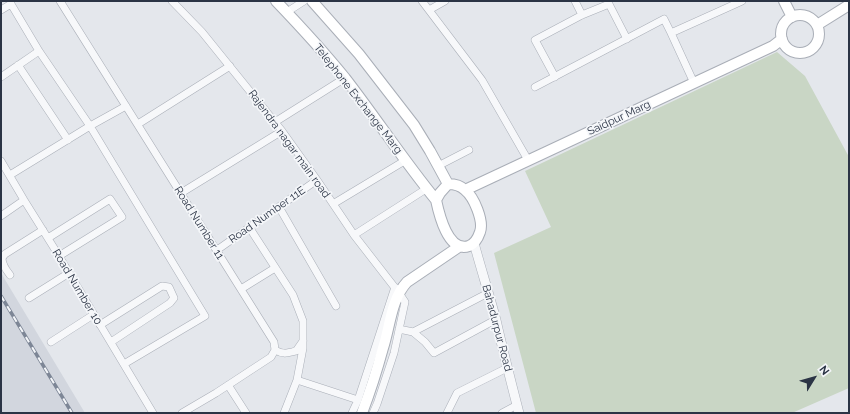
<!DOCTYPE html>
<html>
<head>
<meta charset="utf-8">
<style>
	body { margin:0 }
	#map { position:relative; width:850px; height:414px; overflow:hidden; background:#e4e7ec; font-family:Raleway,sans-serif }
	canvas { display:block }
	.frame { position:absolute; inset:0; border:2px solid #2b3445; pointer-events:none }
	.north { position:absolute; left:794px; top:358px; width:40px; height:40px; -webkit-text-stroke:3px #f4f6f9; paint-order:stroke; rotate:53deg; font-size:11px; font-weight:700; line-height:16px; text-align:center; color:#2b3445 }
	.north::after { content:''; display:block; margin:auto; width:14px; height:18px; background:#2b3445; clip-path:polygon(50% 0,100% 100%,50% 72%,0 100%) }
</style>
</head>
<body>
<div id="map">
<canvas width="850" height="414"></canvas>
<div class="frame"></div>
<div class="north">N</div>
</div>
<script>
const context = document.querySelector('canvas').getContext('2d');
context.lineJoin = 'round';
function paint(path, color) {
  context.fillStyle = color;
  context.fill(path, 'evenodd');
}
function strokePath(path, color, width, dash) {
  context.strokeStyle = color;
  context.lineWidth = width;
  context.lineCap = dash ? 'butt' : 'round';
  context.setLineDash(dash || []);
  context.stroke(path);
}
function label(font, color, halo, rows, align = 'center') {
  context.font = font + ' Raleway,sans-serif';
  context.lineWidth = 3.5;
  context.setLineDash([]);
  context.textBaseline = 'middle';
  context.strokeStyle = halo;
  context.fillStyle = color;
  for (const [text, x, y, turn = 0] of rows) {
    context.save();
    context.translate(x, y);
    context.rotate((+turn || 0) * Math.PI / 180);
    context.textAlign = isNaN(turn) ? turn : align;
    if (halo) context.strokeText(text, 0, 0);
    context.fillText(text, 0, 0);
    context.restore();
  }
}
const built = new Path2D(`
	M1 272 4 278 85 413H1Z`);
const green = new Path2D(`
	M777 52 805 76 849 157V388L792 413H536L494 253 551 227 525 171Z`);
const minor = new Path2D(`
	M60 1 274 342 275 350 271 357 216 393 182 413
	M172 1 202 32 282 131 317 180 354 235 399 293 405 302 394 353 377 404 373 413
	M422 1 482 80 528 160
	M575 1 582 15
	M1 10 11 4 39 51 90 126 205 316 124 364
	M429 10 445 1
	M287 12 304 1
	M671 33 694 83
	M18 65 68 140
	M1 77 39 51
	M555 77 535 40 582 15 609 4 627 39
	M535 87 664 19 671 33 742 1
	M275 122 345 78
	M138 124 230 66
	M1 161 24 200 59 256 153 413
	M438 166 469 150
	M10 175 90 126 126 106
	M181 193 282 131
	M333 204 406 160
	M279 207 336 306
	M1 216 24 200
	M249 227 293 295 303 321V348L297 380 284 413
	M354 235 426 189
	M48 238 110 199 122 217 59 256
	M217 250 317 180
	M10 275C6 270 2 264 2 258L5 254 43 230
	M241 289 275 268
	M29 298 69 273
	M100 325 162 286 169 287 174 298 170 303 111 342
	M399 329 413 332 425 342 434 353 495 320
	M413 332 488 293
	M51 342 93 315
	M275 350C284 355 287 353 296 351L303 341
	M297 380 358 400
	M228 385 246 413
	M352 413 358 400 395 287
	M447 413 457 393 507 368
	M502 413 517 405`);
const tertiary = new Path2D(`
	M474 243C481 269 489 294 496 320 503 351 511 382 519 413`);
const secondary = new Path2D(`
	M276 1C300 26 323 51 345 78 376 118 404 161 436 200
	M312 1 359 54 414 125 430 151 448 184
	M784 1 792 17
	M781 34a19 19 0 1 1 38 0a19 19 0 1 1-38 0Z
	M817 25 849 5
	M448 184C454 184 460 185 465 190 474 197 484 221 480 232 478 238 474 244 469 246 448 253 439 214 436 200L440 193Z
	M465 190 773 46 782 39
	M362 413C370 392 377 370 383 348 390 327 391 299 407 282L460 246`);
const rail = new Path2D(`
	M1 296 72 413`);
const streetNames = [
	["Telephone Exchange Marg",358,99,52],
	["Saidpur Marg",619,118,-25],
	["Rajendra nagar main road",289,144,54],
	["Road Number 11E",267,215,-35],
	["Road Number 11",199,223,58],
	["Road Number 10",77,287,59],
	["Bahadurpur Road",497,328,75]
];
paint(built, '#d2d6de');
paint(green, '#c9d6c5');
strokePath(minor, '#a9aeb7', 8);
strokePath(tertiary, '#a9aeb7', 10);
strokePath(secondary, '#a9aeb7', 12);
strokePath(minor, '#f7f8fa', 7);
strokePath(tertiary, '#f7f8fa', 9);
strokePath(secondary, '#fff', 10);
strokePath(rail, '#7d8696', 3.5);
strokePath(rail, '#f4f6f9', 2, [6]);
label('11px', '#2b3445', '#f4f6f9', streetNames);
</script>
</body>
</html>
